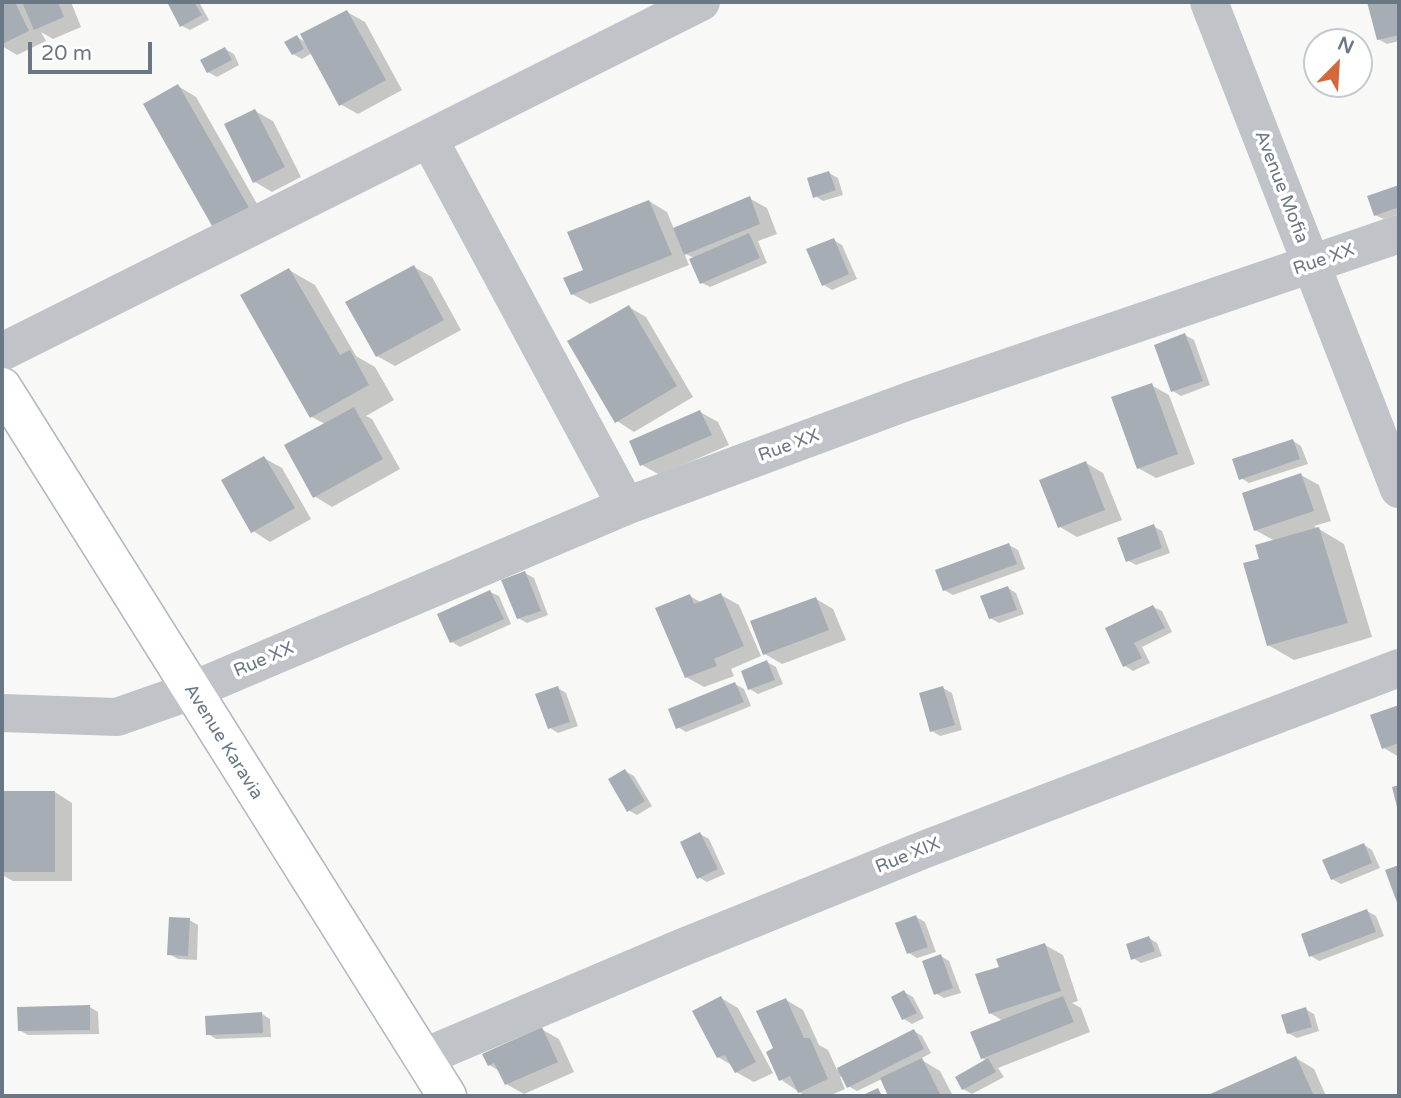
<!DOCTYPE html>
<html>
<head>
<meta charset="utf-8">
<style>
	body { margin:0 }
	#map { position:relative; width:1401px; height:1098px; overflow:hidden; background:#f8f9f7; font-family:"Varela Round",sans-serif }
	canvas { display:block }
	.frame { position:absolute; inset:0; border:4px solid #6a7785; pointer-events:none }
	.north { position:absolute; left:1303px; top:28px; width:70px; height:70px; box-sizing:border-box; background:#fff; border:2px solid #c3c9ce; border-radius:50%; rotate:24deg; font-size:19px; font-weight:700; line-height:28px; text-align:center; color:#6a7785 }
	.north::after { content:''; display:block; margin:auto; width:24px; height:32px; background:#d4683b; clip-path:polygon(50% 0,100% 100%,50% 72%,0 100%) }
	.scale { position:absolute; left:28px; top:42px; width:124px; height:32px; box-sizing:border-box; border:4px solid #6a7785; border-top:0; padding-left:9px; font-size:21px; line-height:24px; white-space:nowrap; color:#6a7785; -webkit-text-stroke:5px #fff; paint-order:stroke }
</style>
</head>
<body>
<div id="map">
<canvas width="1401" height="1098"></canvas>
<div class="frame"></div>
<div class="north">N</div>
<div class="scale">20 m</div>
</div>
<script>
const context = document.querySelector('canvas').getContext('2d');
context.lineJoin = 'round';
function paint(path, color) {
  context.fillStyle = color;
  context.fill(path, 'evenodd');
}
function strokePath(path, color, width, dash) {
  context.strokeStyle = color;
  context.lineWidth = width;
  context.lineCap = dash ? 'butt' : 'round';
  context.setLineDash(dash || []);
  context.stroke(path);
}
function label(font, color, halo, rows, align = 'center') {
  context.font = font + ' "Varela Round",sans-serif';
  context.lineWidth = 7;
  context.setLineDash([]);
  context.textBaseline = 'middle';
  context.strokeStyle = halo;
  context.fillStyle = color;
  for (const [text, x, y, turn = 0] of rows) {
    context.save();
    context.translate(x, y);
    context.rotate((+turn || 0) * Math.PI / 180);
    context.textAlign = isNaN(turn) ? turn : align;
    if (halo) context.strokeText(text, 0, 0);
    context.fillText(text, 0, 0);
    context.restore();
  }
}
const shadow = new Path2D(`
	M2 2H71L81 27 53 39 41 32 46 41 17 55 2 46Z
	M169 2H199L209 20 190 30 182 26Z
	M1368 2H1399V41L1387 44 1378 39Z
	M347 12 365 22 402 90 358 114 340 104 312 53 302 59 293 54 297 37 307 43Z
	M225 49 234 54 239 65 217 77 208 72Z
	M178 86 196 97 268 223 217 232Z
	M255 111 273 121 301 177 272 192 255 182Z
	M829 173 838 178 843 195 823 201 815 196Z
	M1399 187V214L1384 219 1375 215 1369 197Z
	M749 198 767 208 777 234 758 241 767 263 710 287 702 283 694 258 684 253 689 265 590 304 572 294 585 271 649 201 667 212 674 229Z
	M833 240 842 245 857 279 832 290 824 285Z
	M414 267 432 277 461 330 395 366 377 356Z
	M289 270 315 285 356 356 375 367 394 400 366 416 372 419 400 469 332 507 314 496 325 424 312 417Z
	M629 307 646 317 693 397 634 432 617 421Z
	M1185 335 1194 340 1210 385 1181 396 1173 391Z
	M1151 385 1169 395 1195 464 1156 478 1138 468Z
	M700 412 718 422 729 445 660 475 642 465Z
	M1293 441 1301 446 1308 464 1249 483 1241 478Z
	M264 458 282 468 311 519 270 542 253 531Z
	M1086 463 1103 473 1122 520 1077 537 1060 527Z
	M1301 475 1319 485 1331 521 1314 526 1344 544 1372 637 1294 660 1268 645 1261 560 1275 541 1255 530Z
	M1153 526 1162 531 1170 553 1136 565 1127 560Z
	M1009 545 1018 550 1025 569 953 595 944 590Z
	M525 573 534 578 548 615 527 623 518 618Z
	M1008 588 1016 593 1024 614 999 623 990 618Z
	M490 592 499 596 511 624 460 647 452 642Z
	M721 595 739 605 761 656 731 669 734 676 704 687 686 677 690 596 702 603Z
	M816 599 833 609 846 640 782 664 765 654Z
	M1153 607 1162 611 1172 632 1142 647 1150 663 1133 671 1125 666 1107 629Z
	M767 662 776 667 783 684 758 694 750 689Z
	M735 684 744 689 751 706 686 732 678 727Z
	M558 688 566 693 578 726 558 733 550 728Z
	M943 688 952 693 962 730 940 736 932 731Z
	M1399 707V757L1384 748 1372 716Z
	M625 771 634 776 652 806 637 815 628 810Z
	M55 792 72 803V881H13L2 875V793Z
	M700 834 709 839 725 874 707 882 698 877Z
	M1364 845 1372 850 1380 868 1341 884 1332 879Z
	M1367 911 1376 916 1384 936 1319 961 1311 956Z
	M916 917 925 922 936 952 917 958 909 953Z
	M189 920 198 925 197 960 178 959 169 954Z
	M1149 938 1157 943 1162 956 1141 963 1133 958Z
	M1045 945 1063 955 1078 1001 1072 1003 1081 1008 1090 1032 998 1068 1004 1077 972 1094 963 1089 988 1061 982 1058 1003 1021 990 1013 1001 968Z
	M941 956 949 961 961 993 944 998 935 993Z
	M904 992 913 997 924 1018 912 1024 904 1019Z
	M721 998 738 1008 773 1073 754 1082 736 1072 733 1066 718 1057Z
	M786 1000 803 1010 819 1045 828 1050 837 1070 914 1031 922 1036 931 1053 920 1059 940 1071 953 1096H890L882 1079 857 1091 848 1086 842 1076 840 1077 845 1089 829 1096H807L799 1092 780 1079 775 1049Z
	M90 1007 98 1012 99 1034 28 1035 19 1030Z
	M1305 1009 1314 1014 1319 1031 1297 1038 1288 1033Z
	M262 1014 270 1019 271 1037 216 1039 208 1034Z
	M541 1029 559 1039 574 1072 524 1094 506 1084 500 1071 489 1065Z
	M1296 1058 1314 1069 1326 1096H1213Z`);
const building = new Path2D(`
	M2 2H15L29 31 2 44Z
	M22 2H58L64 17 34 30Z
	M167 2H194L202 15 180 27Z
	M1367 2H1399V35L1377 40Z
	M347 10 386 80 339 106 300 34Z
	M297 35 304 49 292 55 284 42Z
	M225 47 232 60 207 73 200 60Z
	M178 84 252 213 216 233 143 104Z
	M255 109 285 167 253 183 224 124Z
	M829 171 836 190 813 198 807 178Z
	M1399 185V207L1374 216 1367 196Z
	M750 196 760 224 684 255 673 228Z
	M649 200 672 255 571 295 563 278 583 270 567 232Z
	M749 233 760 258 700 284 689 259Z
	M834 238 849 274 822 286 806 249Z
	M414 265 444 320 376 357 345 302Z
	M289 268 340 355 350 350 369 385 310 418 240 295Z
	M629 305 677 386 615 423 567 341Z
	M1185 333 1203 381 1171 392 1154 345Z
	M1152 383 1178 454 1137 469 1111 397Z
	M354 407 383 459 313 498 284 445Z
	M700 410 712 435 640 466 629 441Z
	M1293 439 1300 459 1239 480 1232 459Z
	M264 456 295 508 251 533 221 480Z
	M1086 461 1105 510 1058 528 1039 480Z
	M1301 473 1314 511 1254 531 1242 493Z
	M1154 524 1162 548 1126 562 1117 538Z
	M1319 527 1348 623 1267 646 1243 563 1259 559 1255 545Z
	M1009 543 1017 564 943 591 935 570Z
	M525 571 541 611 517 619 501 580Z
	M1008 586 1017 610 989 619 980 596Z
	M490 590 504 619 450 643 437 614Z
	M721 593 744 646 714 659 717 666 685 678 655 608 690 594 694 604Z
	M816 597 829 630 763 655 750 621Z
	M1153 605 1165 628 1134 643 1142 658 1123 667 1105 628Z
	M767 660 775 680 748 690 741 671Z
	M735 682 744 702 676 729 668 709Z
	M558 686 570 722 548 729 535 694Z
	M943 686 955 725 930 732 919 693Z
	M1399 705V743L1382 749 1370 715Z
	M625 769 645 801 627 812 608 779Z
	M1399 785V811H1398L1392 787Z
	M2 791H55V872H2Z
	M700 832 718 869 697 879 680 842Z
	M1364 843 1372 863 1331 880 1322 860Z
	M1399 865V908L1385 870Z
	M1367 909 1376 932 1309 957 1301 934Z
	M916 915 928 947 907 954 895 923Z
	M169 917 190 918 188 956 167 955Z
	M1149 936 1155 951 1131 960 1126 944Z
	M1045 943 1061 991 989 1014 975 974 999 967 996 959Z
	M941 954 953 988 934 995 922 961Z
	M904 990 917 1013 902 1020 891 997Z
	M721 996 756 1062 735 1073 725 1055 717 1058 692 1011Z
	M1063 996 1074 1022 981 1059 970 1032Z
	M786 998 804 1038H810L828 1079 798 1093 790 1076 779 1081 766 1052 773 1048 756 1011Z
	M90 1005V1030L18 1031 17 1007Z
	M1306 1007 1312 1027 1287 1034 1281 1015Z
	M262 1012 263 1033 206 1035 205 1016Z
	M542 1027 558 1062 505 1085 494 1063 488 1066 482 1054Z
	M914 1029 924 1049 847 1088 837 1068Z
	M1296 1056 1314 1096H1211L1210 1094Z
	M922 1058 941 1096H888L880 1078Z
	M988 1058 996 1072 962 1090 955 1077Z
	M878 1088 882 1096H861Z`);
const street = new Path2D(`
	M1209 2 1399 489
	M429 139 626 506
	M2 352 701 2
	M2 713 117 717 191 691 626 506 909 401 1399 234
	M422 1058 681 948 923 850 1399 668`);
const secondary = new Path2D(`
	M2 387 447 1096`);
const streetNames = [
	["Avenue Mofia",1281,187,69],
	["Rue XX",1324,260,-19],
	["Rue XX",789,446,-20],
	["Rue XX",264,660,-23],
	["Avenue Karavia",223,742,58],
	["Rue XIX",908,856,-22]
];
paint(shadow, '#0003');
paint(building, '#a6adb4');
strokePath(secondary, '#b3b8bd', 41);
strokePath(street, '#c0c4c8', 38);
strokePath(secondary, '#fff', 38);
label('18px', '#6a7785', '#fff', streetNames);
</script>
</body>
</html>
